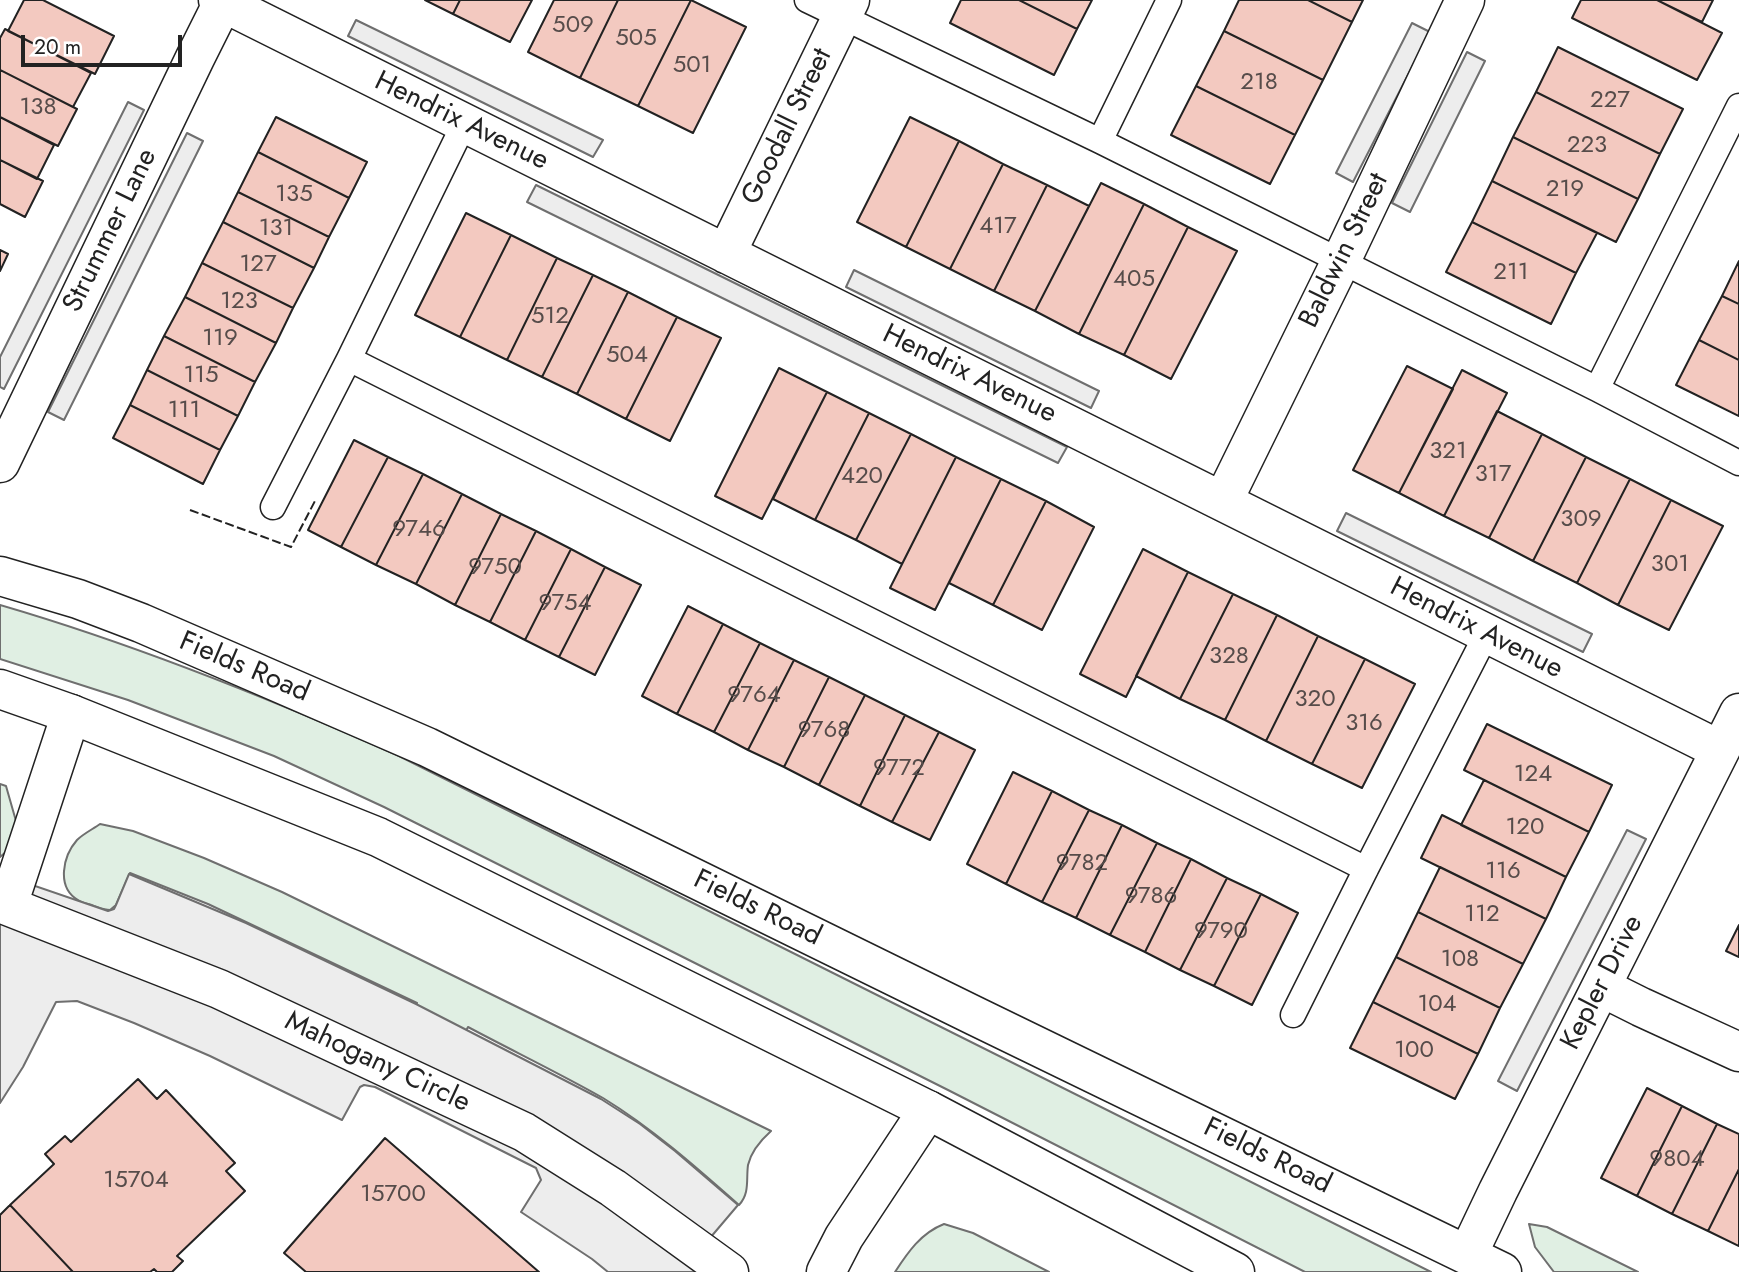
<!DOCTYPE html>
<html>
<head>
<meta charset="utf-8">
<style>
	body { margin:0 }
	#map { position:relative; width:1739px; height:1272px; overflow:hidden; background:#fff; font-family:Jost,sans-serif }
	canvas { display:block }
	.scale { position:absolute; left:21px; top:35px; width:161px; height:32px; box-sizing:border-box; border:4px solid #222; border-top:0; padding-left:9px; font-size:21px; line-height:24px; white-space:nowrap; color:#222; -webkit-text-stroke:5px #fff; paint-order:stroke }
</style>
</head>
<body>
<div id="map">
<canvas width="1739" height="1272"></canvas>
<div class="scale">20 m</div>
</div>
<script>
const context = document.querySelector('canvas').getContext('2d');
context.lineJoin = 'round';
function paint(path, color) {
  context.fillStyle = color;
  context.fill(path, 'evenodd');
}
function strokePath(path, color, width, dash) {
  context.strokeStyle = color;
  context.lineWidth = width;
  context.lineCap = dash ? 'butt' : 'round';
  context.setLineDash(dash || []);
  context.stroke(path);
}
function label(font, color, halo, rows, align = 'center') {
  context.font = font + ' Jost,sans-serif';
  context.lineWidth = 5;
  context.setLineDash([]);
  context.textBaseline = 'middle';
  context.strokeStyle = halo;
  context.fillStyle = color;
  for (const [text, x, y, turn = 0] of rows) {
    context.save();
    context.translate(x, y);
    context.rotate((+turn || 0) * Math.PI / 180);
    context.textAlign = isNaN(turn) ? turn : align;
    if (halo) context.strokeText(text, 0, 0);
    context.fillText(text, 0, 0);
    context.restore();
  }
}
const green = new Path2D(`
	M0 605C137 645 269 698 399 756L1431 1272H1305L948 1090 384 807 274 756 128 700 0 659Z
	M0 784 6 786 16 821 7 851 0 857Z
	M100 824 133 831 204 858 282 892 771 1131C761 1140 751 1152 748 1165 746 1180 750 1193 739 1205 696 1167 652 1128 603 1098 559 1073 513 1051 468 1027L451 1060 404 1033 417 1003 208 904 130 873 116 905 110 910C104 910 100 908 94 906 89 904 83 903 78 900 56 887 63 856 77 840 83 834 93 829 100 824Z
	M944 1224 973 1233 1049 1272H895C908 1252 921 1233 944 1224Z
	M1529 1224 1547 1227 1638 1272H1554L1535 1247Z`);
const parking = new Path2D(`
	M356 20 603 140 593 157 348 36Z
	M1412 23 1430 32 1353 182 1336 173Z
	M1467 52 1485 61 1410 212 1392 203Z
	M128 102 144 110 4 389 0 387V357Z
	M187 133 203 141 64 420 48 412Z
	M536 185 1067 447 1058 463 527 202Z
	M854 270 1099 391 1091 408 846 287Z
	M1346 513 1592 634 1583 652 1337 531Z
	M1627 830 1646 839 1517 1091 1498 1081Z
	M0 874 108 911 114 909 116 905 129 874 246 923 416 1004 601 1099 640 1124 675 1151 738 1205 710 1238 705 1272H608L592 1259 521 1212 541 1180 536 1168 375 1087 364 1085 360 1087 342 1120 210 1056 134 1023 77 1001 56 1002 23 1067 0 1103Z`);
const building = new Path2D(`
	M24 0H43L114 36 95 74 8 31Z
	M425 0H460L453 14Z
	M460 0H532L510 42 453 14Z
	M554 0H618L580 78 528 52Z
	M618 0H691L638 106 580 78Z
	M691 0 746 27 693 133 638 106Z
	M961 0H1019L1077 29 1054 75 950 23Z
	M1019 0H1092L1077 29Z
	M1239 0H1308L1352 22 1323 80 1224 31Z
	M1308 0H1363L1352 22Z
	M1581 0H1657L1722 33 1697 80 1572 18Z
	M1657 0H1713L1702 22Z
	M5 29 91 73 73 107 0 70V38Z
	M1224 31 1323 80 1295 135 1196 86Z
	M1558 47 1683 109 1660 154 1536 92Z
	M0 70 77 109 58 146 0 117Z
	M1196 86 1295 135 1270 184 1171 135Z
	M1536 92 1660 154 1638 199 1513 137Z
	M0 117 54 145 37 179 0 160Z
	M276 117 367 162 349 198 258 152Z
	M910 117 959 141 906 247 857 222Z
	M1513 137 1638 199 1616 242 1492 181Z
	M959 141 1003 164 950 269 906 247Z
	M258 152 349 198 329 237 238 192Z
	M0 160 43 181 25 217 0 204Z
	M1003 164 1047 185 994 291 950 269Z
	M1492 181 1597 233 1576 273 1472 222Z
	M1101 183 1144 204 1079 334 1035 311Z
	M1047 185 1089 206 1035 311 994 291Z
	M238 192 329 237 314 268 223 222Z
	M1144 204 1188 227 1124 355 1079 334Z
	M466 213 511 235 460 337 415 315Z
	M223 222 314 268 293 308 202 263Z
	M1472 222 1576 273 1551 324 1446 272Z
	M1188 227 1237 251 1171 379 1124 355Z
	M511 235 557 258 507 360 460 337Z
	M0 250 8 254 0 271Z
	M557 258 593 275 542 377 507 360Z
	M1739 261V304L1722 296Z
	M202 263 293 308 276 343 185 297Z
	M593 275 628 292 577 394 542 377Z
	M628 292 677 317 626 419 577 394Z
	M1722 296 1739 304V360L1699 340Z
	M185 297 276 343 255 382 164 336Z
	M677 317 721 338 670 441 626 419Z
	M164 336 255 382 238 416 147 370Z
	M1699 340 1739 360V416L1676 385Z
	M1407 366 1453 389 1399 493 1353 470Z
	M779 368 827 392 762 519 715 496Z
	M147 370 238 416 220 450 130 405Z
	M1462 370 1507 393 1444 516 1399 493Z
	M827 392 869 413 815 520 773 499Z
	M130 405 220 450 203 484 113 438Z
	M1497 411 1542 434 1489 538 1444 516Z
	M869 413 911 434 856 540 815 520Z
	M911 434 956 457 902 564 856 540Z
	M1542 434 1586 457 1533 561 1489 538Z
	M354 440 388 457 341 547 308 530Z
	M388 457 423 474 376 565 341 547Z
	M956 457 1001 479 935 610 890 588Z
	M1586 457 1630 479 1577 583 1533 561Z
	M423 474 462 494 416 584 376 565Z
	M1001 479 1046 501 993 605 949 583Z
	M1630 479 1671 500 1618 605 1577 583Z
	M462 494 501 514 455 605 416 584Z
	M1671 500 1723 526 1669 630 1618 605Z
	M1046 501 1094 527 1042 630 993 605Z
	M501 514 536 531 490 622 455 605Z
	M536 531 571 549 525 640 490 622Z
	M571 549 605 567 559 657 525 640Z
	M1143 549 1188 572 1126 697 1080 674Z
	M605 567 641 585 595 675 559 657Z
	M1188 572 1233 594 1180 699 1136 676Z
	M1233 594 1277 615 1225 720 1180 699Z
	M688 606 723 624 677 714 642 696Z
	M1277 615 1318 636 1266 741 1225 720Z
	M723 624 760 643 714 732 677 714Z
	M1318 636 1365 659 1312 764 1266 741Z
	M760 643 794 660 748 750 714 732Z
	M1365 659 1415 684 1362 788 1312 764Z
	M794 660 829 677 784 767 748 750Z
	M829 677 865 695 819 785 784 767Z
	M865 695 905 715 860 806 819 785Z
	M905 715 939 732 892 822 860 806Z
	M1487 724 1612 785 1589 832 1464 770Z
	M939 732 975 750 930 840 892 822Z
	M1013 772 1052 791 1006 884 967 864Z
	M1484 780 1589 832 1566 877 1461 825Z
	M1052 791 1089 810 1042 902 1006 884Z
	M1089 810 1122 825 1076 918 1042 902Z
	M1442 815 1566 877 1546 919 1421 858Z
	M1122 825 1157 843 1110 935 1076 918Z
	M1157 843 1191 859 1145 952 1110 935Z
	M1191 859 1227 878 1180 970 1145 952Z
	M1440 867 1546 919 1523 964 1418 912Z
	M1227 878 1261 894 1214 986 1180 970Z
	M1261 894 1298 913 1252 1005 1214 986Z
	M1418 912 1523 964 1500 1008 1396 957Z
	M1739 925V957L1726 951Z
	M1396 957 1500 1008 1478 1054 1373 1002Z
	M1373 1002 1478 1054 1455 1099 1350 1048Z
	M138 1079 157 1099 166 1090 235 1163 226 1171 245 1191 177 1256 183 1261 172 1272H157L154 1269 150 1272H73L10 1205 54 1164 45 1154 65 1136 71 1142Z
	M1647 1088 1682 1106 1637 1196 1601 1178Z
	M1682 1106 1717 1124 1672 1214 1637 1196Z
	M1717 1124 1739 1134V1169L1708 1231 1672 1214Z
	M385 1138 539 1272H306L284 1253Z
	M1739 1169V1246L1708 1231Z
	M10 1205 73 1272H0V1215Z`);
const service = new Path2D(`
	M807 0 1100 141 1597 389 1739 463
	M1100 141 1169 0
	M349 359 1366 869
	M1597 389 1739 106
	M273 507 349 359 464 124
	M1293 1015 1366 869 1486 635`);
const minor = new Path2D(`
	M218 0 1720 750
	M726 254 850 0
	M0 463 195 58 224 0
	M1223 501 1341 261 1465 0
	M0 903 219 989 524 1132 613 1188 729 1272
	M8 905 71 714
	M1601 987 1641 1007 1739 1052
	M1468 1254 1498 1191 1739 713
	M826 1272 844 1237 928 1110`);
const secondary = new Path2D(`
	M0 576 78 599 141 623 427 747 975 1016 1502 1272
	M0 689 71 714 378 837 928 1110 1235 1272`);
const fence = new Path2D(`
	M190 510 291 547 316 499`);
const numberNames = [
	["509",573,26],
	["505",636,39],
	["501",692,66],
	["218",1259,83],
	["227",1610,101],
	["138",38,108],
	["223",1587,146],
	["219",1565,190],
	["135",294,195],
	["417",998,227],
	["131",276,229],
	["127",258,265],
	["211",1511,273],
	["405",1134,280],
	["123",239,302],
	["512",550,317],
	["119",220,339],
	["504",627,356],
	["115",201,376],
	["111",184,411],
	["321",1448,452],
	["317",1493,475],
	["420",862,477],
	["309",1581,520],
	["9746",419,530],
	["301",1670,565],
	["9750",495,568],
	["9754",565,604],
	["328",1229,657],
	["9764",754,696],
	["320",1315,700],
	["316",1364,724],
	["9768",824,731],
	["9772",899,769],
	["124",1533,775],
	["120",1525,828],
	["9782",1082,864],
	["116",1503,872],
	["9786",1151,897],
	["112",1482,915],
	["9790",1221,932],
	["108",1460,960],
	["104",1437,1005],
	["100",1414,1051],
	["9804",1677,1160],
	["15704",136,1181],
	["15700",393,1195]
];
const streetNames = [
	["Hendrix Avenue",461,122,26],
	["Goodall Street",788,127,-64],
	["Strummer Lane",111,231,-64],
	["Baldwin Street",1345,251,-64],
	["Hendrix Avenue",969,375,26],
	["Hendrix Avenue",1476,629,27],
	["Fields Road",244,668,23],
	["Fields Road",757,909,26],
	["Kepler Drive",1603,983,-63],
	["Mahogany Circle",377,1063,25],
	["Fields Road",1267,1157,26]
];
paint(green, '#e0efe3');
strokePath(green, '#6f6f6f', 2);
paint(parking, '#ededed');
strokePath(parking, '#6f6f6f', 2);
paint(building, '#f3c9c0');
strokePath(building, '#222', 2);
strokePath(service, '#222', 27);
strokePath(minor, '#222', 41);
strokePath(secondary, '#222', 41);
strokePath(service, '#fff', 24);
strokePath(minor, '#fff', 38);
strokePath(secondary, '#fff', 38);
strokePath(fence, '#222', 2, [9, 3.5]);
label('24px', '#564c4a', null, numberNames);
label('28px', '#222', '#fff', streetNames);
</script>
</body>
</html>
